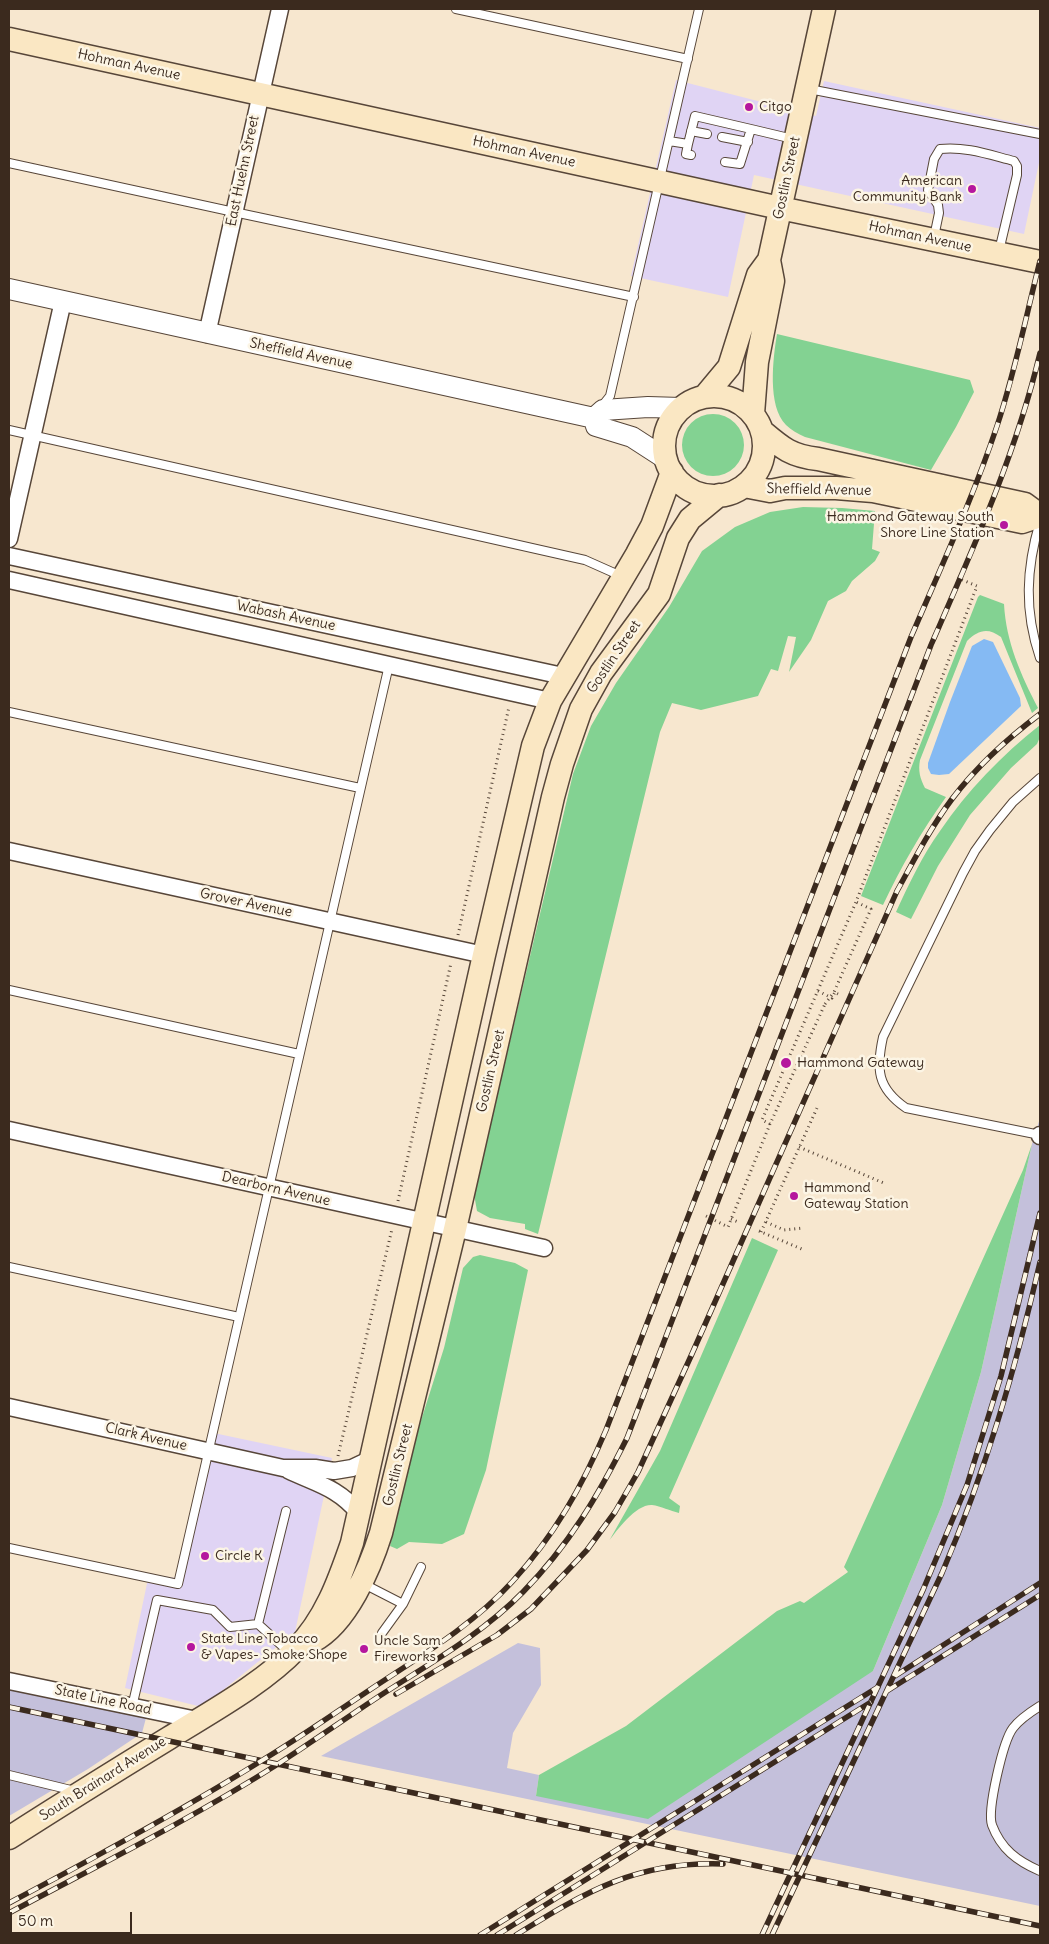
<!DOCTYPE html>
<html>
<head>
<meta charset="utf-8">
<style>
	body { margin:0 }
	#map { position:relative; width:1049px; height:1944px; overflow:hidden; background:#f7e7cf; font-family:Delius,sans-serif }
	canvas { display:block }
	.frame { position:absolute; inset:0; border:10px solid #3b2a1e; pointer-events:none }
	.scale { position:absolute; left:10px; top:1912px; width:122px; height:22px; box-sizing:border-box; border:2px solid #3b2a1e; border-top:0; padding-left:6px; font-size:15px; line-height:18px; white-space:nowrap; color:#3b2a1e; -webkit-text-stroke:4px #fcf5e5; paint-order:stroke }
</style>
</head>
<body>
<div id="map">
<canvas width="1049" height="1944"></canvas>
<div class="frame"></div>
<div class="scale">50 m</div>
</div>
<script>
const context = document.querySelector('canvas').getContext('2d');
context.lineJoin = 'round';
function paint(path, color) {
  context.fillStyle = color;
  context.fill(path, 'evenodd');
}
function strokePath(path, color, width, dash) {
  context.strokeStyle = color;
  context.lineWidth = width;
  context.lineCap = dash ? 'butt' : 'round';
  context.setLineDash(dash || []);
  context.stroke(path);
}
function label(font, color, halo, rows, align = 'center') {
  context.font = font + ' Delius,sans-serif';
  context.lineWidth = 5;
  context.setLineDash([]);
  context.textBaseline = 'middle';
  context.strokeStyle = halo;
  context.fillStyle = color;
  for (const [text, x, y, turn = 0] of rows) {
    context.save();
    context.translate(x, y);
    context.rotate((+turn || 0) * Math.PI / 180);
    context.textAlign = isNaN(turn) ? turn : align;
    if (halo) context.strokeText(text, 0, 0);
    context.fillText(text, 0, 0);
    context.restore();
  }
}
const built = new Path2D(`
	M676 80 816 116 824 81 1040 128V158L1024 234 754 175 728 297 631 276Z
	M209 1432 332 1458 295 1632 202 1707 125 1688 149 1574 176 1578Z`);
const industrial = new Path2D(`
	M1040 1118V1906L321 1756 518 1643 540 1648 541 1685 513 1733 507 1768 539 1775 536 1796 873 1671 942 1505 981 1372 1032 1144Z
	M9 1689 146 1718 142 1733 88 1769 9 1816Z`);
const green = new Path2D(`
	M777 334 970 380 974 392 956 427 931 470 805 437C798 434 791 430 786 425 767 406 773 358 777 334Z
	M682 445a31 31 0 1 1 62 0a31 31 0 1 1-62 0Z
	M803 507 842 508 875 511 872 549 880 552 875 561 852 581 846 591 828 601 811 640 789 672 796 637 788 636 778 671 771 669 758 696 701 710 672 703 660 732 538 1234 525 1229V1224L490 1218 477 1211 474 1194 573 774 591 726 616 683 669 607 702 551 735 527 770 512Z
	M980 595 1004 604C1006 642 1021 675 1038 708L1032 713 1001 637C988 627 978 630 967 641L920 760C918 771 920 778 925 788L946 797C921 832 901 867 883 905L861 896 978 597Z
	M1040 725V737L1037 744 1011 768 970 815 938 866 911 919 896 912C909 884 922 856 940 831 967 791 1002 755 1040 725Z
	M1032 1144 981 1372 942 1505 873 1671 648 1819 536 1796 539 1775 626 1726 777 1611 800 1601 804 1603 848 1572 844 1567 1023 1170Z
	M752 1238 778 1250 669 1498 680 1506 679 1513C670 1511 661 1506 652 1505 636 1504 617 1530 609 1541L660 1451Z
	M480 1255 515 1263 528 1270 486 1470 464 1534 442 1544 409 1542 397 1549 390 1546 419 1427 444 1348 463 1268 473 1257Z`);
const water = new Path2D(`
	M984 639 993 642 1020 698 1021 706 949 774 939 775 931 774 928 768V763L950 702 972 646Z`);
const path = new Path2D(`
	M458 935 509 707
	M818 991 832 998 835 992
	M838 994 834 992 871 909 856 902
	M770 1124 762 1120 856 902 977 586 955 577
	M799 1147 886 1184
	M398 1201 451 963
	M706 1216 728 1227 770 1124 825 1004
	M731 1219 738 1222
	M766 1222 784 1230 803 1228
	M759 1231 804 1250
	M761 1232 817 1108
	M338 1456 392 1229`);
const service = new Path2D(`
	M456 9 688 59
	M809 89 1040 134
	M751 129 793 139
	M691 131 707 134
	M722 137 748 142
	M669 141 688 144 695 116 751 129 740 164 725 162
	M688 144 686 154 691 155
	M9 163 234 212 634 297
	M934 237 939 213 938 205 928 190 934 159 940 149C965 146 990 155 1014 161L1017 166V175L999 251
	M602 406 610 396 699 9
	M9 430 585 560 621 576
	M1040 521C1026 569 1024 611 1040 658
	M9 712 360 788
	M9 990 299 1054
	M1040 1135 906 1108C877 1088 876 1069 883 1037L963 873 975 851 990 830 1013 802 1040 778
	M9 1267 239 1317
	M9 1548 178 1584 389 665
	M362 1583 403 1604 382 1633
	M403 1604 421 1567
	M258 1624 286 1511
	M1040 1706C1032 1711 1019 1720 1013 1728 1003 1741 987 1810 992 1825 1001 1849 1017 1861 1040 1871
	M132 1707 157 1600 213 1610 230 1627 258 1624 290 1653
	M9 1775 75 1791`);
const minor = new Path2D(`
	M207 334 280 9
	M9 539 63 301
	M9 556 563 676
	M9 580 550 701
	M9 851 484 955
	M9 1130 544 1248
	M1040 1135V1136
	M9 1407 283 1468H315L334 1471 352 1468 371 1459
	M288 1470C317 1484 337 1487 359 1513
	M9 1681 197 1720`);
const tertiary = new Path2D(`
	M9 289 594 418
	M594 418 603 410 648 407 681 408
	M594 418 596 426 632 437 666 459`);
const secondary = new Path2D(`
	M9 39 780 208 1040 262
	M664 446a50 50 0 1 1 100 0a50 50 0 1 1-100 0Z
	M704 397 729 367 758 275 769 260
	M753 414 757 362 773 281 769 260 824 9
	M762 431C782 448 791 456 818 459L1025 504 1040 515
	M744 486 770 491 785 488H836L873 491 1022 522 1040 516
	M313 1641C347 1623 370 1568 381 1533L455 1229 553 797 562 764 581 709 601 673 659 594 678 538 690 519 719 495
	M9 1838C62 1804 115 1771 169 1738 209 1713 264 1683 296 1649 325 1620 339 1581 352 1543L484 955 533 746 550 701 637 554 652 526 672 472`);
const rail = new Path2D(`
	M895 1676 1040 1583
	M887 1691 1040 1595
	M396 1694 497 1635 531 1609 587 1550 615 1512 638 1472 691 1356 897 891C914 860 931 827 952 799 977 766 1008 738 1040 714
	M9 1707 1040 1926
	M9 1903C94 1858 179 1812 261 1761 296 1740 329 1717 362 1695 414 1660 470 1628 512 1582 554 1536 582 1487 606 1430L911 637C941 567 973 498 997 426 1015 372 1026 316 1040 261
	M9 1913C99 1865 191 1819 278 1764 312 1742 346 1718 381 1695 429 1664 482 1634 523 1592 569 1545 598 1496 627 1438L931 645C973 549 1016 454 1040 353
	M480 1935 878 1687
	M497 1935 871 1702
	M516 1935C587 1891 637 1861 723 1864
	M762 1935 923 1590 967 1485 1001 1376 1040 1213
	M772 1935 942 1573C986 1470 1015 1371 1040 1262`);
const pathBridge = new Path2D(`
	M825 1004 834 992`);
const markers = [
	[749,107,5,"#b5179e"],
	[972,189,5,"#b5179e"],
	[1004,525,5,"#b5179e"],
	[786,1063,6,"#b5179e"],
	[794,1196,5,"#b5179e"],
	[205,1556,5,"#b5179e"],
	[191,1647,5,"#b5179e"],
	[364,1649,5,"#b5179e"]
];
const streetNames = [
	["Hohman Avenue",129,65,12],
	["Hohman Avenue",524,152,12],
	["East Huehn Street",243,171,-78],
	["Gostlin Street",787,178,-78],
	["Hohman Avenue",920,237,12],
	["Sheffield Avenue",301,354,12],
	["Sheffield Avenue",819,490,1],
	["Wabash Avenue",286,616,12],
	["Gostlin Street",614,657,-56],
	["Grover Avenue",246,903,12],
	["Gostlin Street",491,1071,-77],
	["Dearborn Avenue",276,1189,13],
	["Clark Avenue",146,1437,13],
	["Gostlin Street",398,1465,-76],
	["State Line Road",103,1700,12],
	["South Brainard Avenue",103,1779,-32]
];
const poiNames = [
	["Citgo",759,107],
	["American",962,181,"right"],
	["Community Bank",962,197,"right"],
	["Hammond Gateway South",994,517,"right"],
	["Shore Line Station",994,533,"right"],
	["Hammond Gateway",797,1063],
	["Hammond",804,1188],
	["Gateway Station",804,1204],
	["Circle K",215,1556],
	["State Line Tobacco",201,1639],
	["& Vapes- Smoke Shope",201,1655],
	["Uncle Sam",374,1641],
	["Fireworks",374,1657]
];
paint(built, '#e0d4f4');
paint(industrial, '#c4c0db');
paint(green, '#83d292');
paint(water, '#85baf3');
strokePath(service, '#574639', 10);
strokePath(minor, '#574639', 19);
strokePath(tertiary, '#574639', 22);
strokePath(secondary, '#574639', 25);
strokePath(path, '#574639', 3, [1, 4]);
strokePath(service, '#fff', 8);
strokePath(minor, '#fff', 16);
strokePath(tertiary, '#fff', 20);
strokePath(secondary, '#fae7c3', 22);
strokePath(rail, '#3b2a1e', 5.5);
strokePath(rail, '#fcf5e5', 4, [11]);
strokePath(pathBridge, '#574639', 3, [1, 4]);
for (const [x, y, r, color] of markers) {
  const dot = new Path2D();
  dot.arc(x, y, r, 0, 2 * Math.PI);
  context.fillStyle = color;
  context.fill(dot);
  strokePath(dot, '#fcf5e5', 2);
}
label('14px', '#3b2a1e', '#fcf5e5', streetNames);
label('14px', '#3b2a1e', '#fcf5e5', poiNames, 'left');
</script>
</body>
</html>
